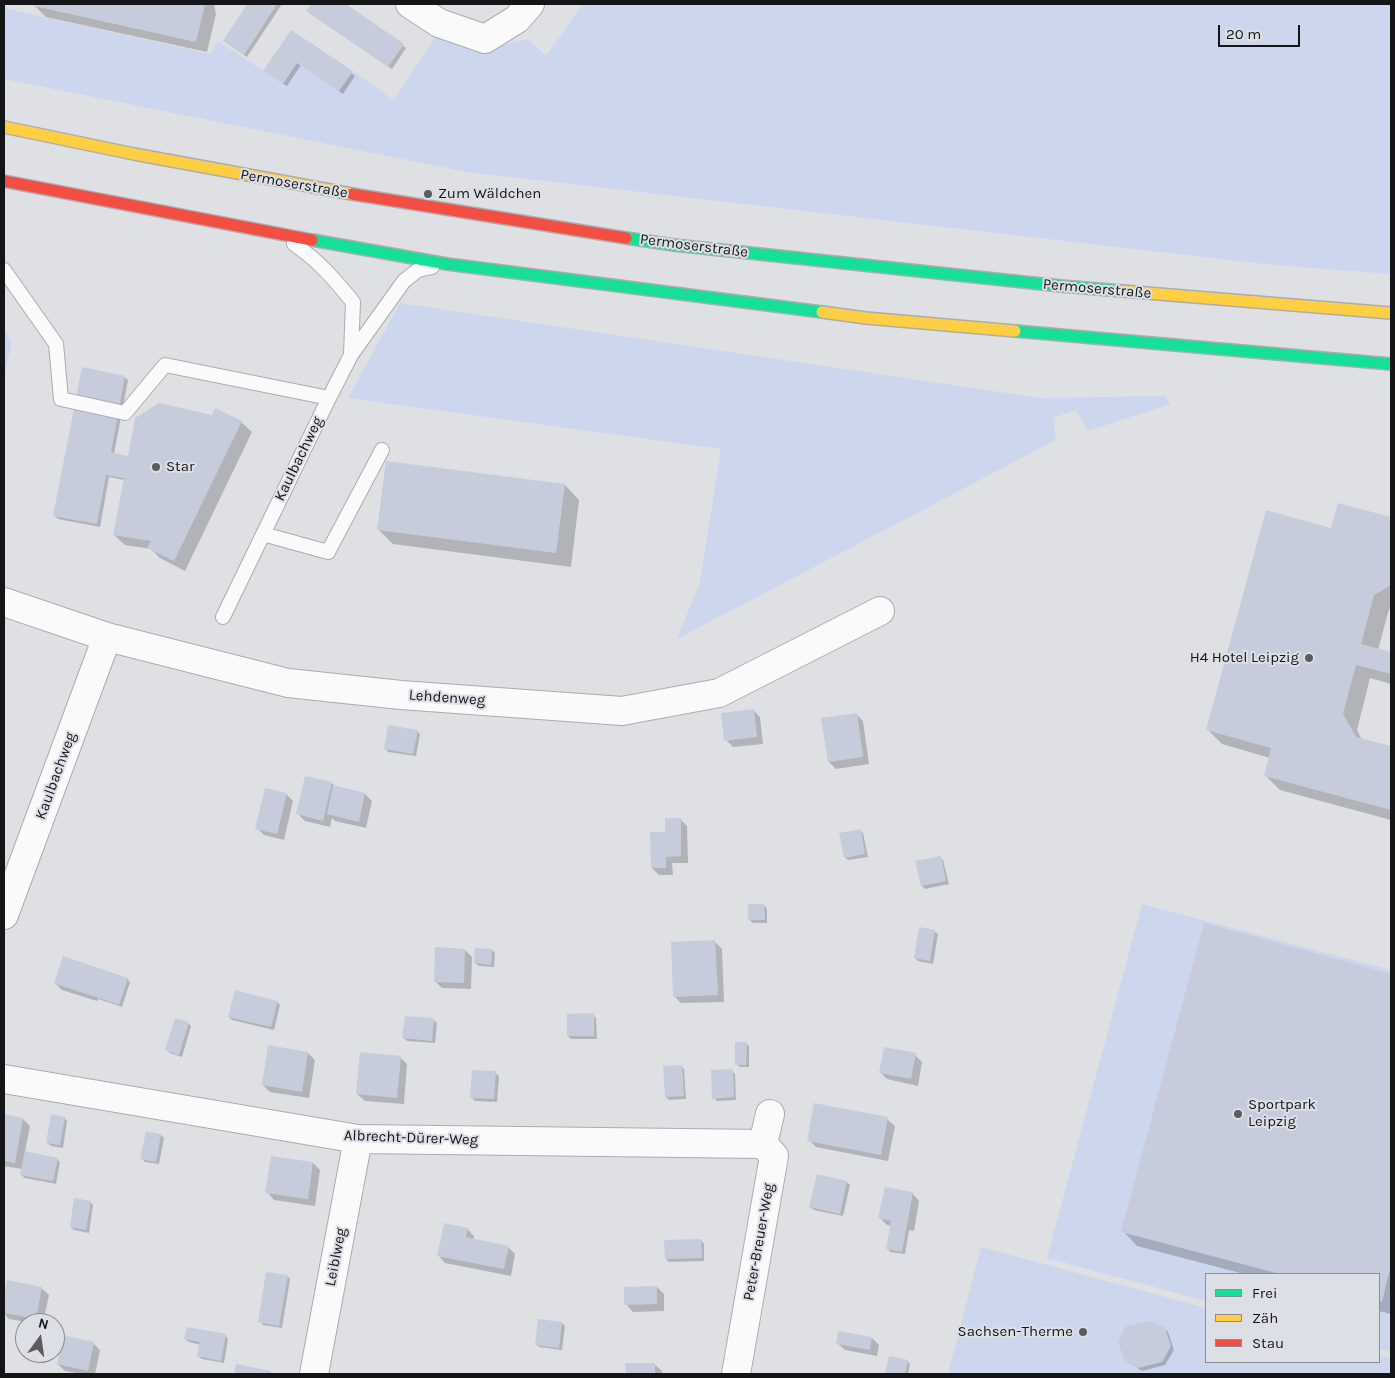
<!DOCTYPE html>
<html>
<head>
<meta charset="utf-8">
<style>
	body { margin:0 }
	#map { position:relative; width:1395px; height:1378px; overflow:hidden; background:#dfe0e4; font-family:Karla,sans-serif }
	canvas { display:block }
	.frame { position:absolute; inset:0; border:5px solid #141517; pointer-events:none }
	.legend { position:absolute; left:1205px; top:1273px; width:175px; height:90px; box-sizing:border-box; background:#dddfe6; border:1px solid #8d8e93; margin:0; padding:6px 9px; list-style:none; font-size:15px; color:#141517 }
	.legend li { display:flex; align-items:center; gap:10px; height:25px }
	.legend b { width:25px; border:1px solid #8d8e93 }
	.north { position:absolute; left:15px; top:1313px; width:50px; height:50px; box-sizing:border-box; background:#dddfe6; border:1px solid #8d8e93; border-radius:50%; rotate:14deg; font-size:14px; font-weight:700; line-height:20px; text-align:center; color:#141517 }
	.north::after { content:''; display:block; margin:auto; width:18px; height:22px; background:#5b5c5f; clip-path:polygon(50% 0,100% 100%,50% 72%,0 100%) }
	.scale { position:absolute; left:1218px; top:25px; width:82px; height:22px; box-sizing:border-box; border:2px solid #141517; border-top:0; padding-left:6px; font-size:15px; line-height:18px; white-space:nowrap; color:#141517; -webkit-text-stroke:4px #dddfe6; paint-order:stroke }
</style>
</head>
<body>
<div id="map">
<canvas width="1395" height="1378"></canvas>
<div class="frame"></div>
<ul class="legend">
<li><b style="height:6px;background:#16e098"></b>Frei</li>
<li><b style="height:6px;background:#ffcf43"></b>Zäh</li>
<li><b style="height:6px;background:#f24e42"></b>Stau</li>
</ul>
<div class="north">N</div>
<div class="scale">20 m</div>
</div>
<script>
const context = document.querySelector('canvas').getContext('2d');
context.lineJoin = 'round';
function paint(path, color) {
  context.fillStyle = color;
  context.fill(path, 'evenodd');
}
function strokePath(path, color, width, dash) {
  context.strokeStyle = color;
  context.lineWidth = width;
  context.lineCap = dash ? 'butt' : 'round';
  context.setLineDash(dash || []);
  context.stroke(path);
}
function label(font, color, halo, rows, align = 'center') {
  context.font = font + ' Karla,sans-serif';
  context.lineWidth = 4;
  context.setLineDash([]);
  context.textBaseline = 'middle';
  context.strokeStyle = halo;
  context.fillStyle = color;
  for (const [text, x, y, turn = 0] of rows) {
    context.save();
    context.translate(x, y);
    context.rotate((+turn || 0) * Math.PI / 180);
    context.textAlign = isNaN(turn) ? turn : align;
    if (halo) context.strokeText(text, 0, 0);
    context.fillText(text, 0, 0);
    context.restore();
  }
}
const green = new Path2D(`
	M583 4H1391V274L1273 265 467 172 4 79V8L210 54 218 41 283 84 297 63 339 91 353 71 394 100 438 33 500 46 528 39 546 56Z
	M400 303 1040 398 1165 396 1171 404 1087 431 1076 410 1053 418 1056 440 677 639 700 582 721 449 348 398Z
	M4 331 12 342 4 376Z
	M1142 904 1391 970V1352L1379 1349V1274H1206V1301L1047 1258Z
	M981 1247 1206 1308V1362H1379V1355L1391 1359V1374H948Z`);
const shadow = new Path2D(`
	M37 4H214L216 14 207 52 46 17 35 6Z
	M249 4H282L247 57 224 41Z
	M312 4H343L406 48 392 69 311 14 308 11Z
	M292 31 355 76 343 94 301 65 287 86 268 74Z
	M124 377 128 380 114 454 127 457 241 422 252 432 185 571 160 558 151 549 125 545 114 535 124 480 109 477 100 527 58 519 55 516Z
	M565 485 579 500 571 567 393 544 378 529Z
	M1339 505 1391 519V608L1389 609 1378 650 1391 653V684L1370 678 1357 730 1362 740 1391 748V820L1280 790 1265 775 1270 758 1222 744 1208 730 1332 529Z
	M753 710 760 717 763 744 733 747 726 740Z
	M856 714 863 721 869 764 836 769 829 762Z
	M417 731 420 734 416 756 388 752 385 748Z
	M332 783 336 787 365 794 372 801 366 828 335 821 332 818 330 827 305 821 298 814Z
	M286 794 293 801 284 840 264 835 257 828Z
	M680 819 687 826 688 863H672L673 875H659L652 868 667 833Z
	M860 830 863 833 868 857 848 860 845 857Z
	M940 857 943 860 949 884 925 889 922 886Z
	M764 905 767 909V923H753L750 920Z
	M1205 925 1391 975V1314L1379 1311V1274H1244L1137 1246 1123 1231Z
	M934 931 938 934 933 964 918 961 915 958Z
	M715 942 722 949 724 1002 681 1003 674 996Z
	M465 950 472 957 471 989 442 988 435 981Z
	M492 950 495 953 494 967 479 966 475 963Z
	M127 979 130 982 122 1007 98 999 97 1001 62 990 55 983Z
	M277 1002 280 1005 274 1030 232 1020 229 1017Z
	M593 1015 596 1018 597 1039H571L568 1036Z
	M434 1020 437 1023 435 1043 407 1041 404 1038Z
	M188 1023 191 1026 182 1057 170 1053 167 1050Z
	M746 1043 749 1046V1067H740L736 1064Z
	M308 1053 315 1060 309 1098 270 1092 263 1085Z
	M915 1055 922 1062 918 1086 887 1079 880 1072Z
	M400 1057 407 1064 404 1104 365 1101 357 1094Z
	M681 1066 684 1069 686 1099 669 1100 666 1097Z
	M732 1071 735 1074 736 1100 717 1101 714 1098Z
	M495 1073 499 1076 497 1102 475 1101 471 1097Z
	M4 1116 23 1119 30 1126 25 1152 57 1159 60 1162 56 1184 25 1178 21 1175 22 1169 4 1166Z
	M64 1118 67 1121 63 1148 51 1146 47 1143Z
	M887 1119 895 1126 888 1161 816 1147 809 1140Z
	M147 1132 161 1135 164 1138 159 1164 145 1162 142 1159Z
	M313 1163 320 1170 315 1206 274 1200 267 1192Z
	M847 1182 850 1185 843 1216 814 1210 810 1207Z
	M912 1193 919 1201 914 1231 909 1230 905 1254 890 1252 887 1248 891 1226 887 1225 880 1218Z
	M90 1202 93 1205 89 1233 74 1230 71 1227Z
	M467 1229 474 1236 473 1240 508 1247 515 1254 511 1276 445 1263 438 1255Z
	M701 1240 704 1244V1261L669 1262 666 1259Z
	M287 1276 290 1279 282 1328 263 1325 260 1321Z
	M8 1282 41 1288 49 1295 43 1323H31L9 1319 4 1313V1303Z
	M657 1287 664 1294V1311L633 1312 626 1304Z
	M562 1323 565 1326 562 1350 539 1347 536 1344Z
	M1164 1329 1168 1332 1174 1350 1165 1365 1142 1371 1125 1360Z
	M839 1332 872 1338 879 1345 877 1356 845 1350 837 1343Z
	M225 1335 228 1339 224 1363 202 1359 198 1356 201 1345 189 1342 185 1339Z
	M93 1343 100 1350 95 1374H81L65 1371 58 1364Z
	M890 1358 907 1361 910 1364 908 1374H887Z
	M627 1364H654L662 1371V1374H627Z`);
const building = new Path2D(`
	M35 4H205L196 42 34 6Z
	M247 4H277L244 55 223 41Z
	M311 4H346L404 44 388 67 306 11Z
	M291 30 353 71 339 91 297 63 283 84 263 71Z
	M82 367 125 376 111 452 128 456 135 418 159 403 212 415 215 408 242 421 174 561 147 548 151 541 113 535 124 478 106 475 97 524 53 516Z
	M386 461 565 484 556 553 377 530Z
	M1338 503 1391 517V585L1374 595 1361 644 1391 652V674L1356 665 1343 714 1356 737 1391 746V810L1264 776 1271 748 1206 730 1266 510 1331 528Z
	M754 709 757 737 724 741 721 713Z
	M857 713 863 757 828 762 821 718Z
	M388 725 418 730 413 754 384 749Z
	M305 776 332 782 323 821 296 814Z
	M333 785 365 793 359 822 327 814Z
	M265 788 287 793 277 834 255 829Z
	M665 818H681V856L666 857V868H651L650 832H665Z
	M861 829 865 854 844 858 839 833Z
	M941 856 946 881 921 886 915 861Z
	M748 904H764L765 920H748Z
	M1204 923 1391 974V1265L1382 1302 1379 1301V1274H1280L1121 1232Z
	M919 927 935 930 930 961 914 958Z
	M715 940 718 995 673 997 671 942Z
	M435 947 465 949 464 983 434 982Z
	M475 948 492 949 491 965 474 963Z
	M63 956 128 978 119 1005 54 983Z
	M235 990 278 1001 271 1027 228 1017Z
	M594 1013V1036H567V1014Z
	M405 1016 434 1018 432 1041 402 1038Z
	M175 1018 189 1022 179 1055 165 1050Z
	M735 1042H747L746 1065H735Z
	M268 1045 308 1052 302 1092 262 1085Z
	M884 1047 916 1053 911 1079 879 1073Z
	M360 1052 401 1056 397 1098 356 1094Z
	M682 1065 684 1096 665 1097 663 1066Z
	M733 1069 734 1097 712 1099 711 1070Z
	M472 1070 496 1071 494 1099 470 1098Z
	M814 1103 888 1117 881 1155 807 1141Z
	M4 1114 23 1118 15 1163 4 1161Z
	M51 1114 65 1117 60 1145 46 1143Z
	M146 1131 161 1134 156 1162 140 1159Z
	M25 1151 58 1158 53 1181 20 1175Z
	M271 1156 313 1162 308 1199 265 1193Z
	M817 1174 847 1181 840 1214 809 1207Z
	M885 1187 913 1192 902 1252 886 1249 891 1221 878 1218Z
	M74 1198 91 1201 86 1230 70 1227Z
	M444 1223 468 1228 466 1237 509 1246 504 1269 437 1256Z
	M701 1239 702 1258 665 1259 664 1240Z
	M266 1272 288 1275 279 1326 258 1322Z
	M7 1280 42 1287 36 1319 4 1313V1297Z
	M657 1286V1304L624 1305V1287Z
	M538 1319 562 1322 559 1348 535 1345Z
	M1152 1321 1165 1328 1171 1346 1162 1362 1138 1368 1124 1360 1118 1341 1126 1326Z
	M187 1327 226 1334 221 1361 197 1356 200 1342 184 1339Z
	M838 1331 872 1337 870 1350 836 1344Z
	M63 1335 94 1342 88 1371 57 1364Z
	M889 1356 908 1360 905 1374H885Z
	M625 1363H655V1374H626Z
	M236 1364 271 1371 270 1374H234Z`);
const lane = new Path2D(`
	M294 244C319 261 334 279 353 302L351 354
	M4 270 56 344 61 399 125 413 165 365 329 398
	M263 534 328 552 382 450
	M223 617 329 398 351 355 404 281 418 270 432 267`);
const street = new Path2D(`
	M410 4 439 23 485 39 517 19 530 4
	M4 602 107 637 288 683 401 695 622 711 719 693 880 611
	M4 915 107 637
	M4 1079 358 1139 763 1144
	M314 1374 358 1139
	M736 1374 774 1156 763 1144 770 1114`);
const fast = new Path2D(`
	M626 238 674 245 1061 286 1122 291
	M312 240 447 264 822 312
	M1015 331 1391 364`);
const slow = new Path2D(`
	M4 127 134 154 352 194
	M1122 291 1391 313
	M822 312 866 318 1015 331`);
const jam = new Path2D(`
	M4 181 312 240
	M352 194 626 238`);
const markers = [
	[428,194,5,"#5b5c5f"],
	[156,467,5,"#5b5c5f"],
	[1309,658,5,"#5b5c5f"],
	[1238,1114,5,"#5b5c5f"],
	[1083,1332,5,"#5b5c5f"]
];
const streetNames = [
	["Permoserstraße",294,184,10],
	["Permoserstraße",694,246,7],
	["Permoserstraße",1097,289,5],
	["Kaulbachweg",299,459,-64],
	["Lehdenweg",447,698,4],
	["Kaulbachweg",56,776,-70],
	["Albrecht-Dürer-Weg",411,1138,2],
	["Peter-Breuer-Weg",759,1242,-80],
	["Leiblweg",336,1257,-79]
];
const poiNames = [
	["Zum Wäldchen",438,194],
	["Star",166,467],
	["H4 Hotel Leipzig",1299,658,"right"],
	["Sportpark",1248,1105],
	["Leipzig",1248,1122],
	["Sachsen-Therme",1073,1332,"right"]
];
paint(green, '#ccd6ed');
paint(shadow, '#0003');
paint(building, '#c6ccdc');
strokePath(lane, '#acacaf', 16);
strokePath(street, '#acacaf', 30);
strokePath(fast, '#acacaf', 14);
strokePath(slow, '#acacaf', 14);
strokePath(jam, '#acacaf', 14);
strokePath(lane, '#fafafb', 14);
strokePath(street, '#fafafb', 28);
strokePath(fast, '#16e098', 11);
strokePath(slow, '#ffcf43', 11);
strokePath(jam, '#f24e42', 11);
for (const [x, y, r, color] of markers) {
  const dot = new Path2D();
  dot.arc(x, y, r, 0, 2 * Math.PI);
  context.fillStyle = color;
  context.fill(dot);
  strokePath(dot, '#dddfe6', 2);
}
label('15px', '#141517', '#dddfe6', streetNames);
label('15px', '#141517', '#dddfe6', poiNames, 'left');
</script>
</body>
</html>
